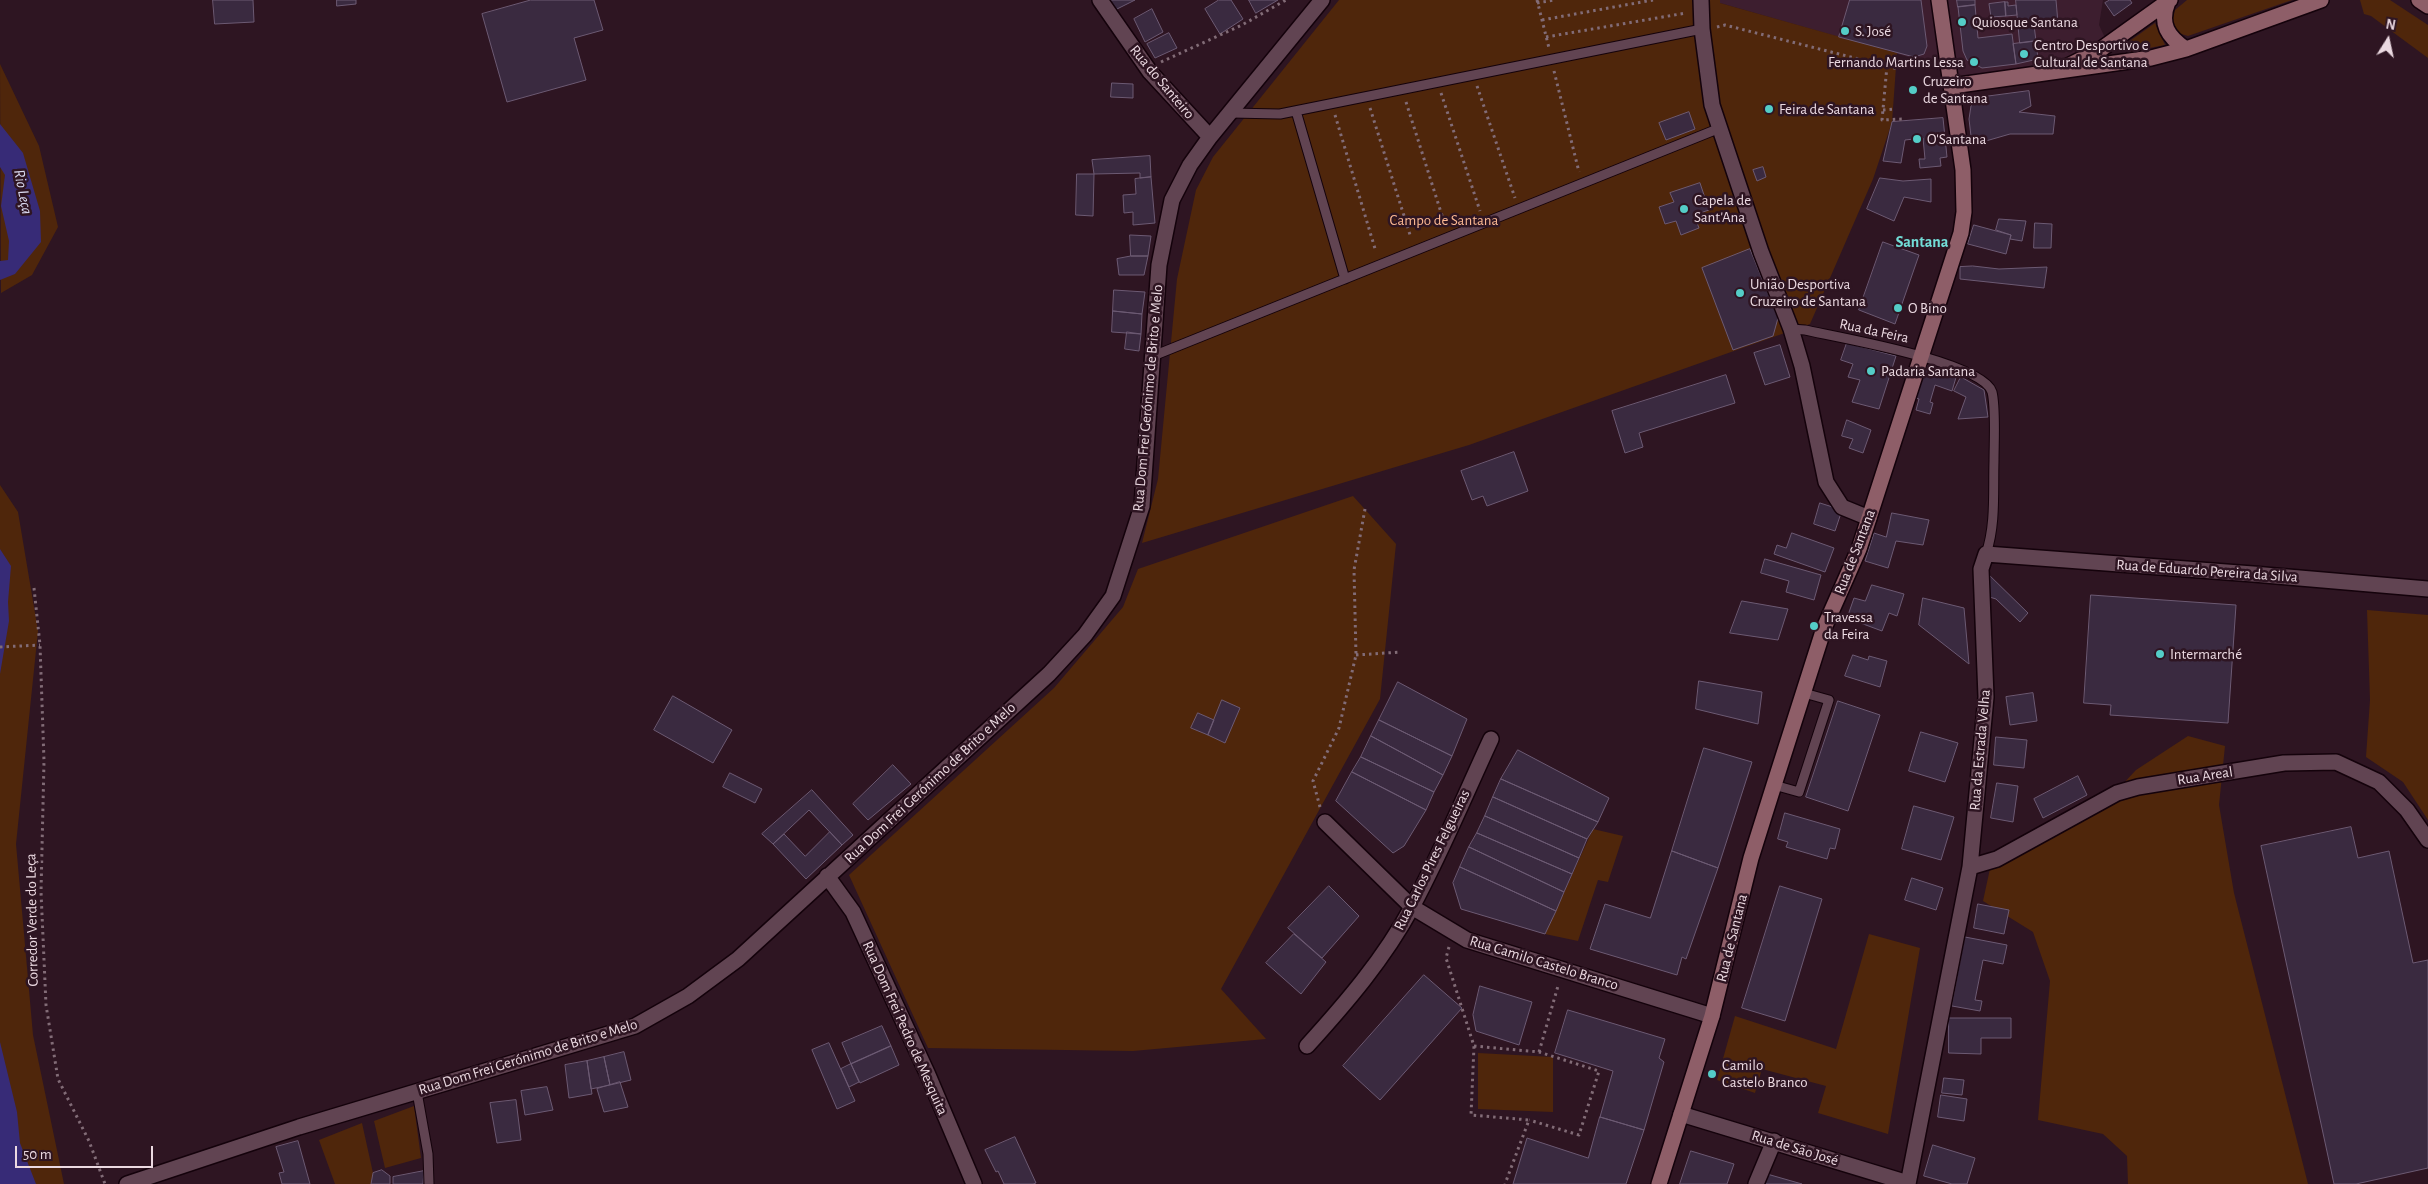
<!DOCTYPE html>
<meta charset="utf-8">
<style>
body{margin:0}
#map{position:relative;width:2428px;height:1184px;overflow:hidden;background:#2e1522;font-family:"Alegreya Sans",sans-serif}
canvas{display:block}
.north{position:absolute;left:2363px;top:15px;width:50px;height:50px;-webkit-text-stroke:4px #2e1522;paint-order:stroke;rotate:10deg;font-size:14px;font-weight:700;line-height:20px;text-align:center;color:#ebd9e1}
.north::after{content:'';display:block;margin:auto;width:18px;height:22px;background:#ebd9e1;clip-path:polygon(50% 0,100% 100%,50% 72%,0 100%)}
.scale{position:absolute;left:15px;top:1146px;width:138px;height:22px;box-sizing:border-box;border:2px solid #ebd9e1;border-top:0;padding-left:6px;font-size:15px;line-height:18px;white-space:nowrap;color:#ebd9e1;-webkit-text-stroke:4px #2e1522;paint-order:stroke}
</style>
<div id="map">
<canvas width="2428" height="1184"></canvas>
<div class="north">N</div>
<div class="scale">50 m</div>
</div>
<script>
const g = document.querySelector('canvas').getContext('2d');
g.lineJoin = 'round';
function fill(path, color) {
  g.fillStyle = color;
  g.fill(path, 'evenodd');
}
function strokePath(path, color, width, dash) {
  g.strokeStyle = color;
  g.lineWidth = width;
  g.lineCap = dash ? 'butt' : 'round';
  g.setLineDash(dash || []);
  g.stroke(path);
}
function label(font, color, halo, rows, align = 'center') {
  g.font = font + ' "Alegreya Sans",sans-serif';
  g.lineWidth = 5;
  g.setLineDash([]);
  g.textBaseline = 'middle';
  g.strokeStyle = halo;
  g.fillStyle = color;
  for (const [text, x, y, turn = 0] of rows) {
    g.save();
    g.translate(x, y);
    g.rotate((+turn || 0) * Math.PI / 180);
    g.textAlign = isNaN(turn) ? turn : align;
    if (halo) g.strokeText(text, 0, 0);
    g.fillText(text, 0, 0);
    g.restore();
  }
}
fill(new Path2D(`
 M1720 0H1938L1947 68 1720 3Z
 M1942 0H2103L2099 25 2107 42 2064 66 1953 85Z`), '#3d1e2f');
fill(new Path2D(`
 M1339 0H1720V3L1897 53 1892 122 1873 179 1810 324 1469 445 1142 543 1158 479 1177 279 1196 190 1213 157Z
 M2187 0H2292L2188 36 2178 33 2172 22 2175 10Z
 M2360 0H2390L2428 25V58L2371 16 2364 14Z
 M2155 23 2165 45 2128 52 2126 48 2127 43Z
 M0 64 39 146 58 227 32 275 1 293Z
 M0 485 18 512 38 631 16 844 33 1035 64 1184H0Z
 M1353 496 1396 544 1380 699 1221 989 1266 1039 1133 1051 928 1048 849 875 1054 688 1123 607 1138 569Z
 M2367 610 2428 615V820L2403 782 2366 757 2370 700Z
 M2188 736 2225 746 2219 805 2234 893 2308 1184H2128L2127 1156 2103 1134 2038 1120 2050 981 2033 932 1983 901 1991 864 2017 838 2104 804 2136 770Z
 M1593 829 1623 836 1608 882 1598 880 1578 941 1545 934Z
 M1869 934 1920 948 1888 1134 1818 1113 1826 1086 1762 1069 1755 1093 1717 1080 1735 1016 1836 1049Z
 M1478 1053 1553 1057V1112L1478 1109Z
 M414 1106 421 1158 385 1168 374 1121Z
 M362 1123 373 1173 371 1184H335L319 1140Z`), '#4f260b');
fill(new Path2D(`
 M0 124 23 153 40 211 41 242 15 274 0 280V261L8 260 9 241 1 206 5 175 0 167Z
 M0 549 11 566 8 602 9 621 0 674Z
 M0 1042 17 1112 20 1143 36 1184H0Z`), '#372b77');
const building = new Path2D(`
 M213 0H253L254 22 215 24Z
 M337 0H356V4L337 6Z
 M531 0H594L603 30 574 38 586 80 507 102 482 14Z
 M1110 0H1135L1115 10Z
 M1219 0H1231L1243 19 1220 34 1205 9Z
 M1249 0H1278L1256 13Z
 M1850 0H1921L1927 46 1924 54 1914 57 1839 37Z
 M1957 0H1975V5L1958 7Z
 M2016 0H2056L2058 23 2034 25 2036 41 2020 43Z
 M2110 0H2130L2132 3 2114 16 2105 3Z
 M2005 2 2006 16 1991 17 1989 4Z
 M2005 2H2008V6L2016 5 2017 15 2006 16Z
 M1975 5 1978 38 2012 34 2016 64 1982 68 1967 60 1963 51 1958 7Z
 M1152 9 1163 32 1145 42 1134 19Z
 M1169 33 1177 48 1155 58 1147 44Z
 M2036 41 2038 59 2016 64 2013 44Z
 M1112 83 1133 84V98L1111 97Z
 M2029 91 2031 106 2019 112 2055 116 2053 134H2010L1972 145 1969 119 1971 106 1976 101 1982 97Z
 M1689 112 1695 129 1666 140 1659 123Z
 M1943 118 1947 157 1940 158 1941 166 1920 168 1919 159H1925L1923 138 1905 140 1901 163 1883 161 1892 122Z
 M1150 156 1151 177 1140 178V173L1094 174 1092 160Z
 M1763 167 1766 177 1757 181 1753 170Z
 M1077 174H1094L1093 216 1076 215Z
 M1151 177 1155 223 1133 225V212L1124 213 1123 195 1136 194 1135 179Z
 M1880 178 1903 181 1931 179V202L1904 197 1894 221 1867 209Z
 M1700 183 1709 210 1694 215 1699 228 1681 235 1676 221 1665 224 1659 207 1674 202 1670 193Z
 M1999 219 2026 221 2022 241 2010 239 2011 235 1996 230Z
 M2035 223 2052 224 2051 248H2034Z
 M1974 225 2011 235 2006 254 1968 244Z
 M1130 235 1151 236 1148 256H1131Z
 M1883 242 1919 255 1895 324 1859 310Z
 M1750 249 1778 318 1773 336 1733 350 1702 268Z
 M1131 256H1148L1144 275H1119L1117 259Z
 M1973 266 1999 269 2047 267 2044 288 1960 279V267Z
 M1114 290 1145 292 1142 314 1113 311Z
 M1113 311 1142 314 1141 334 1112 332Z
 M1127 332 1141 334 1139 351 1125 349Z
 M1847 343 1896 356 1879 409 1852 402 1860 380 1848 377 1853 364 1841 360Z
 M1780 345 1790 377 1765 385 1754 353Z
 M1927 365 1957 374 1952 391 1935 385 1930 402 1933 403 1930 414 1916 410 1919 399 1916 398Z
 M1726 375 1735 403 1639 433 1643 447 1625 453 1612 411Z
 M1961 377 1984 390 1988 417 1958 419 1966 397 1954 391Z
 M1847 420 1871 430 1863 453 1849 448 1853 439 1842 436Z
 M1514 452 1528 491 1487 506 1483 496 1472 500 1461 471Z
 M1820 503 1842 510 1835 531 1814 524Z
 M1892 513 1929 520 1923 545 1896 541 1888 568 1865 561 1874 533 1886 537Z
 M1792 533 1834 548 1825 572 1774 554 1777 545 1786 548Z
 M1765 559 1821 575 1814 600 1786 592 1789 581 1761 573Z
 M1986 572 2028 613 2020 622 1996 599 1983 595Z
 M1872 585 1904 594 1897 616 1889 613 1882 631 1847 618 1854 598 1865 601Z
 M2091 595 2236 605 2228 723 2110 715 2111 705 2084 703Z
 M1923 598 1964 608 1969 664 1919 625Z
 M1742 601 1788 609 1778 640 1730 633Z
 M1853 655 1868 660 1869 656 1887 661 1880 687 1845 676Z
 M1699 681 1762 692 1758 724 1696 709Z
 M1398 682 1467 719 1452 756 1379 720Z
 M2033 693 2037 721 2010 725 2006 697Z
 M673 696 732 730 713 763 654 730Z
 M1222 700 1240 708 1225 743 1208 735Z
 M1838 701 1880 715 1848 811 1806 797Z
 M1198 713 1214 720 1208 735 1191 728Z
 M1379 720 1452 756 1443 775 1371 736Z
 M1921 732 1958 743 1945 782 1909 771Z
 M1371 736 1443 775 1434 792 1361 757Z
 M1996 737 2027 740 2024 768 1994 765Z
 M1704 748 1752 762 1718 868 1672 851Z
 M1518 750 1609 798 1598 822 1501 779Z
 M1361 757 1434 792 1426 810 1352 772Z
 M893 765 911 784 868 820 853 804Z
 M1352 772 1426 810 1404 846 1393 853 1336 801Z
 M730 773 762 789 755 803 723 787Z
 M2078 776 2087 795 2043 818 2034 799Z
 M1501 779 1598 822 1587 839 1493 797Z
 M1997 783 2018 786 2013 822 1991 818Z
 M812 790 853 835 842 845 809 810 773 844 762 834Z
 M1493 797 1587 839 1579 858 1485 816Z
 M1914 806 1954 817 1941 860 1902 849Z
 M1785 813 1840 829 1835 849 1830 848 1827 859 1786 847 1788 842 1778 839Z
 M1485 816 1579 858 1572 874 1477 833Z
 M2351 827 2358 858 2389 851 2413 963 2428 960V1168L2356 1184H2334L2261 846Z
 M830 832 842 845 806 879 773 844 784 834 805 856Z
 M1477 833 1572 874 1564 892 1469 847Z
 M1469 847 1564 892 1556 911 1460 867Z
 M1672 851 1718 868 1686 959 1682 957 1677 975 1590 949 1605 904 1650 918Z
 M1460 867 1556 911 1545 934 1461 909 1453 883Z
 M1912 878 1943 888 1936 910 1905 900Z
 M1329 886 1359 916 1322 958 1288 928Z
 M1780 886 1822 899 1785 1021 1742 1008Z
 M1978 904 2009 910 2004 934 1974 928Z
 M1294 934 1326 962 1301 994 1266 963Z
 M1965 937 2007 945 2003 964 1983 960 1975 1000 1982 1001 1980 1011 1952 1006Z
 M1424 975 1462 1008 1380 1100 1343 1066Z
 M1480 986 1532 1002 1519 1045 1476 1031 1473 1015Z
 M1568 1010 1665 1039 1659 1058 1664 1062 1644 1130 1600 1117 1613 1071 1555 1053Z
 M1949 1018H2011V1038H1981V1054L1949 1053Z
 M882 1026 891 1046 851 1064 842 1043Z
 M829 1043 855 1101 837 1109 812 1050Z
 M891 1046 899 1065 860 1083 851 1064Z
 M624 1052 631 1080 610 1085 604 1057Z
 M604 1057 610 1085 591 1089 587 1061Z
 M587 1061 592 1094 569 1098 565 1065Z
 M851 1064 859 1082 849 1087 841 1069Z
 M1944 1078 1964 1080 1962 1095 1942 1093Z
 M620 1082 628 1107 604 1112 597 1089Z
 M547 1087 553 1110 525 1115 521 1091Z
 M1941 1095 1967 1099 1964 1121 1938 1117Z
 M516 1100 521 1140 497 1143 490 1103Z
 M1600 1117 1644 1130 1626 1184H1513L1527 1138 1588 1158Z
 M1015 1137 1036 1183 1033 1184H1004L998 1171 996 1172 985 1150Z
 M298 1141 310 1184H282L279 1173 284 1172 276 1147Z
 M1933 1145 1975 1158 1967 1184H1952L1924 1176Z
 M1691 1151 1734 1164 1727 1184H1680Z
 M382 1170 390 1176V1184H371L373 1173Z
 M424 1171 423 1184H393V1177Z
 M1767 1174 1802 1184H1764Z`);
fill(building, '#3a2a40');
strokePath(building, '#6c5a73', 1);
const lane = new Path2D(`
 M1296 111 1345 279
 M1231 113 1280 114 1702 29
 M1791 329 1805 330C1836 337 1983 362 1992 392 1996 408 1994 443 1994 461 1993 492 1996 524 1986 554
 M1153 356 1720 128
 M1774 785 1799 792 1829 700 1804 693
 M417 1092 428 1154 429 1184`);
const street = new Path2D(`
 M1100 0 1150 72 1210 137
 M1701 0 1702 29 1712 105 1761 252 1791 329 1802 366 1826 482 1842 507 1869 518
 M1325 822 1412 907 1467 940 1712 1016
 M1970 867 1997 859 2117 793 2138 787 2284 763 2336 762 2379 782 2407 810 2428 840
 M827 876 853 912 928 1075 974 1184
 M1307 1046C1346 1003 1384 959 1412 907 1441 853 1465 795 1491 739
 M1681 1114 1908 1183
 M127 1184 299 1127 635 1026 688 996 738 959 1049 674 1085 635 1113 596 1142 506 1159 265 1172 200 1190 165 1210 137 1322 0
 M1756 1184 1774 1141
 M1908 1184 1970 867 1986 697 1981 569 1986 554 2253 574 2428 589`);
const secondary = new Path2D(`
 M2419 0 2428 6
 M2168 2C2159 24 2168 37 2186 49
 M2066 67 2100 50 2170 0
 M1952 86 2151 58 2186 49 2321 0
 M1659 1184 1712 1016 1751 858 1774 785 1824 628 1859 549 1961 233 1964 212 1963 170 1939 0`);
strokePath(lane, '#14020b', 11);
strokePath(street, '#14020b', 18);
strokePath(secondary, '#14020b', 18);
strokePath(new Path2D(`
 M1537 0 1549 48
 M1537 3 1554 0
 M1542 20 1653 0
 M1717 27 1725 25 1898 69
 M1546 37 1686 13
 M1161 62 1242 25 1286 0
 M1887 66 1882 120 1903 119
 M1554 71 1579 172
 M1477 86 1515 198
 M1441 93 1480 211
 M1406 102 1445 225
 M1370 108 1411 238
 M1883 110 1895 109
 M1335 115 1376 252
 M34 588 40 645 44 761 41 892 46 1005 58 1079 89 1141 105 1184
 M0 647 40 645
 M1356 655 1401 652
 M1320 807 1313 781 1339 728 1356 655 1354 570 1365 509
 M1449 947 1446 958 1474 1046 1471 1115 1529 1120 1505 1184
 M1474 1046 1539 1052 1599 1071 1579 1135 1529 1120
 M1539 1052 1558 986`), '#826c77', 3, [2.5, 4]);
strokePath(lane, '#614452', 9);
strokePath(street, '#614452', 15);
strokePath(secondary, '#8e5e68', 15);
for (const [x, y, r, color] of [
 [1962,22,5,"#54cdc7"],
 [1845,31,5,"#54cdc7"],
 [2024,54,5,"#54cdc7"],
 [1974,62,5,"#54cdc7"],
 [1913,90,5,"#54cdc7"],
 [1769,109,5,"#54cdc7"],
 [1917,139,5,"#54cdc7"],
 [1684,209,5,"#54cdc7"],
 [1740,293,5,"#54cdc7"],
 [1898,308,5,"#54cdc7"],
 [1871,371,5,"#54cdc7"],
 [1814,626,5,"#54cdc7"],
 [2160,654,5,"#54cdc7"],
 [1712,1074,5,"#54cdc7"]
]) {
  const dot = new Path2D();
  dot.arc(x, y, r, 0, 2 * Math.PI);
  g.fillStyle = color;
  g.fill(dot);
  strokePath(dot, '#2e1522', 2);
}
label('15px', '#ebd9e1', '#2e1522', [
 ["Quiosque Santana",1972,22],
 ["S. José",1855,31],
 ["Centro Desportivo e",2034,45],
 ["Cultural de Santana",2034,62],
 ["Fernando Martins Lessa",1964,62,"right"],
 ["Cruzeiro",1923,81],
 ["de Santana",1923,98],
 ["Feira de Santana",1779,109],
 ["O'Santana",1927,139],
 ["Capela de",1694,200],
 ["Sant'Ana",1694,217],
 ["União Desportiva",1750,284],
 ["Cruzeiro de Santana",1750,301],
 ["O Bino",1908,308],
 ["Padaria Santana",1881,371],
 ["Travessa",1824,617],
 ["da Feira",1824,634],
 ["Intermarché",2170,654],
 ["Camilo",1722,1065],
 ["Castelo Branco",1722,1082]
], 'left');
label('15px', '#ebd9e1', '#2e1522', [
 ["Rua do Santeiro",1162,82,50],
 ["Rua da Feira",1874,331,12],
 ["Rua Dom Frei Gerónimo de Brito e Melo",1148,398,-85],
 ["Rua de Santana",1855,552,-69],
 ["Rua de Eduardo Pereira da Silva",2207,571,4],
 ["Rua da Estrada Velha",1980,750,-85],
 ["Rua Areal",2205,776,-9],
 ["Rua Dom Frei Gerónimo de Brito e Melo",930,783,-43],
 ["Rua Carlos Pires Felgueiras",1432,860,-64],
 ["Corredor Verde do Leça",32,920,-91],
 ["Rua de Santana",1732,938,-76],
 ["Rua Camilo Castelo Branco",1544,963,17],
 ["Rua Dom Frei Pedro de Mesquita",905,1028,66],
 ["Rua Dom Frei Gerónimo de Brito e Melo",528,1057,-17],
 ["Rua de São José",1795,1148,17]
]);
label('15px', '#fbb892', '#2e1522', [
 ["Campo de Santana",1444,220]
]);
label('italic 16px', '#d8d8ef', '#2e1522', [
 ["Rio Leça",23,192,79]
]);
label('bold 16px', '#72ddd7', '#2e1522', [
 ["Santana",1922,242]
]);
</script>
